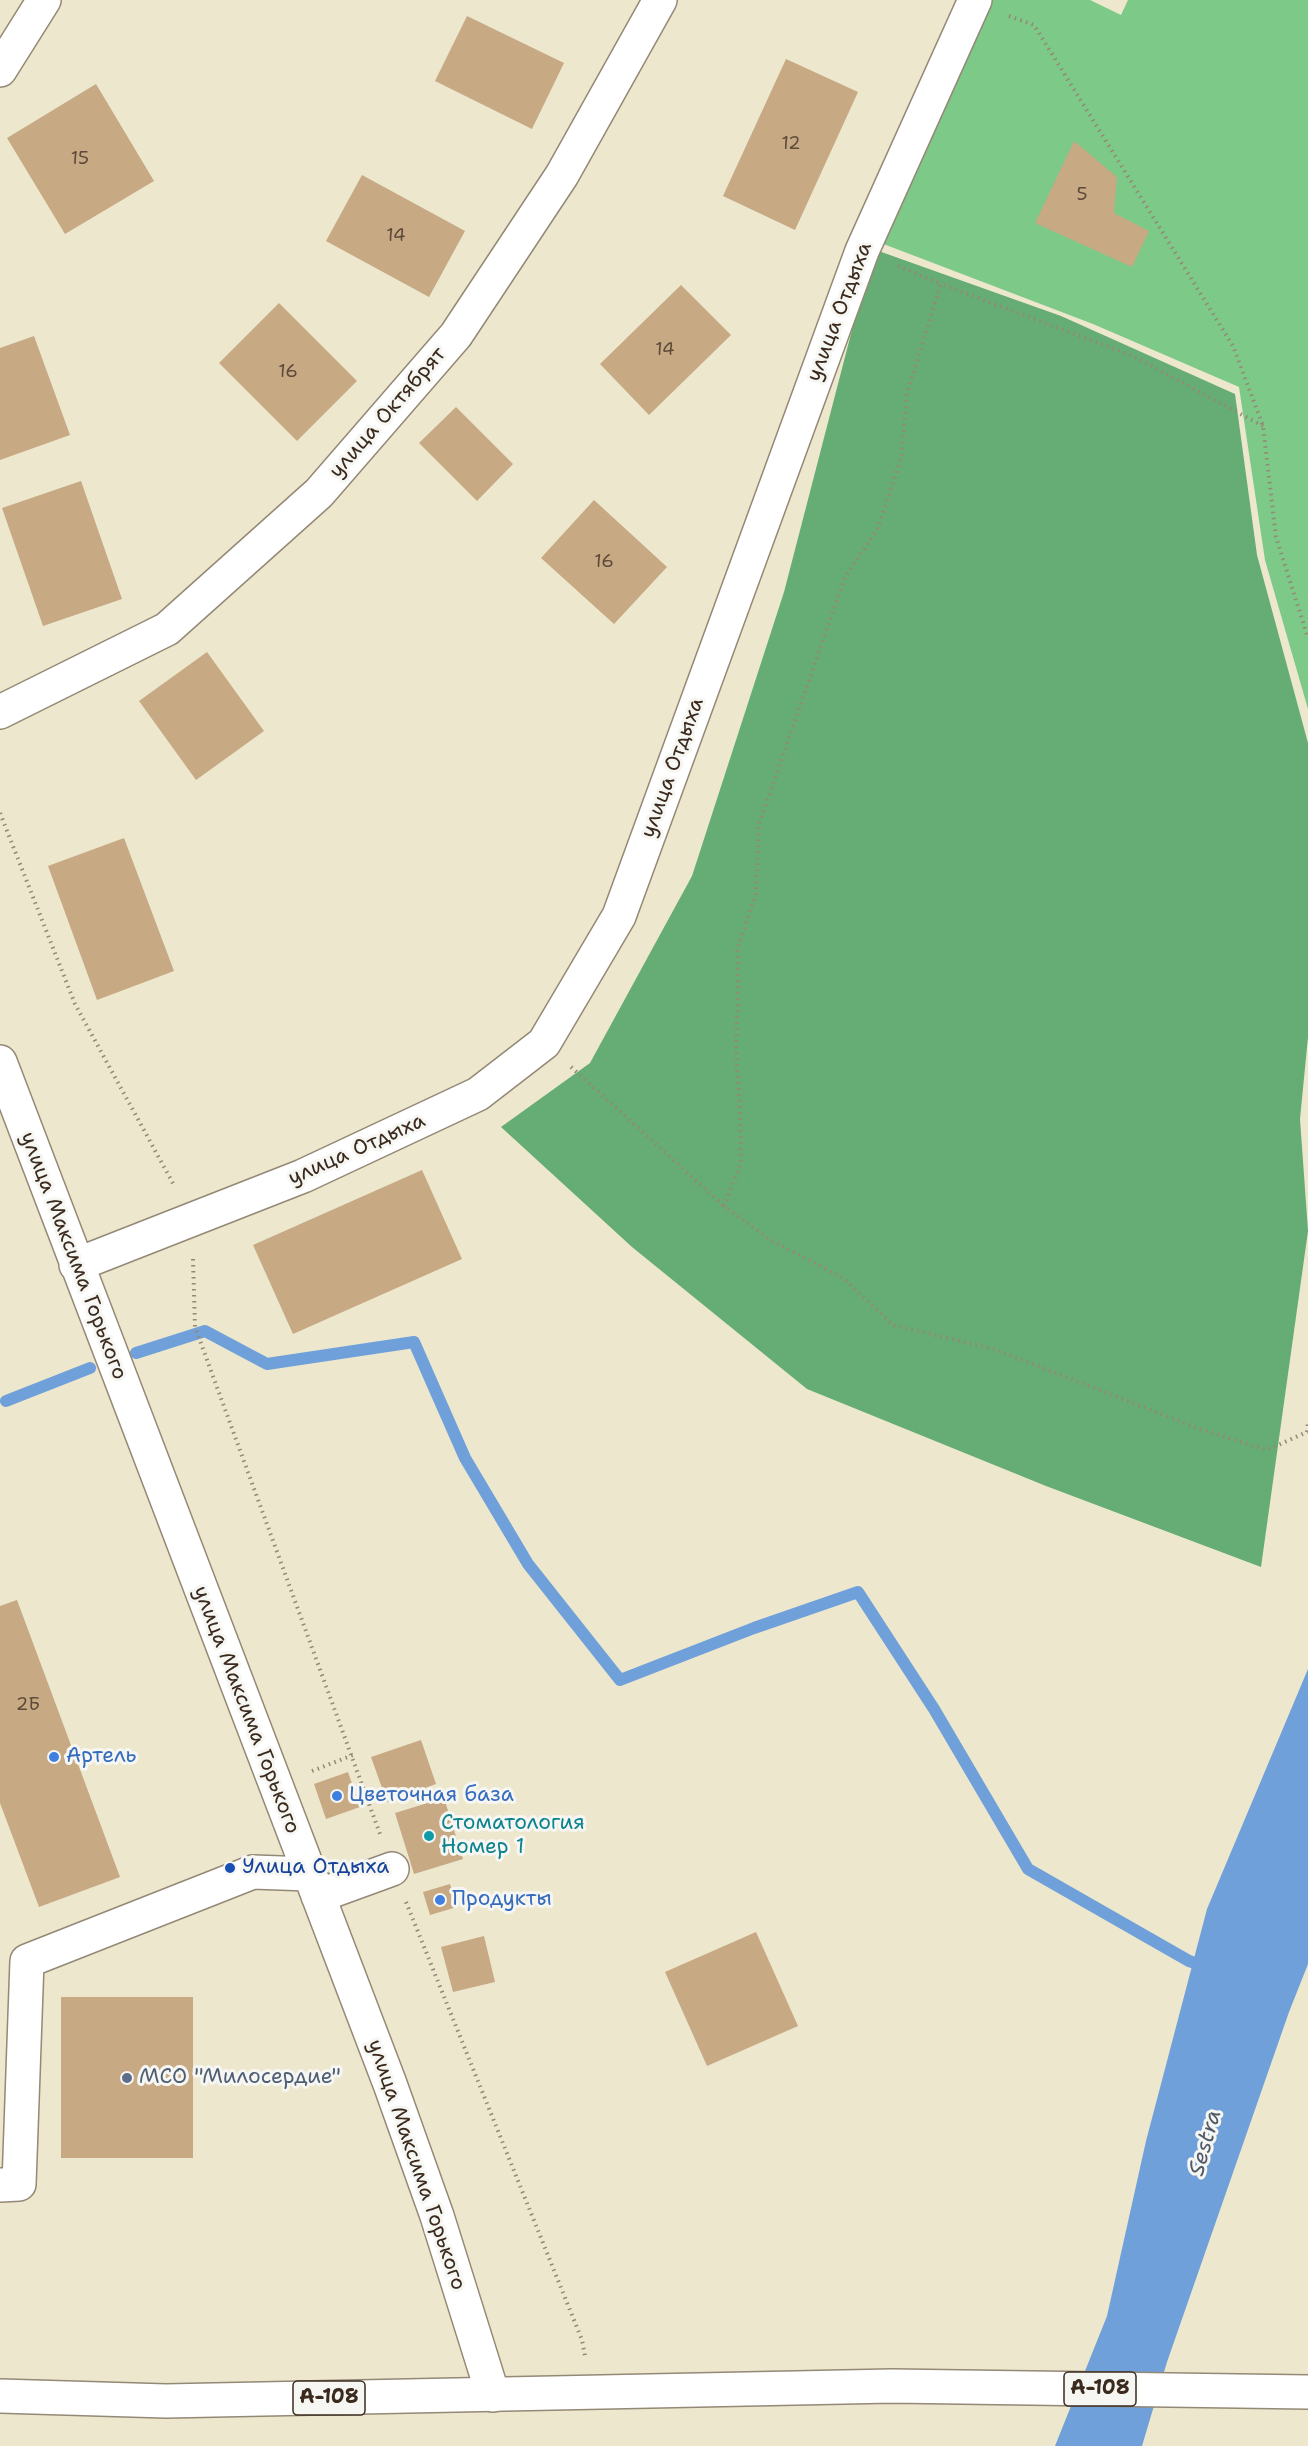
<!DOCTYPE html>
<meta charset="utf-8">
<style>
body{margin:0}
canvas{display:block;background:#ece7cd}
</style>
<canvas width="1308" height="2446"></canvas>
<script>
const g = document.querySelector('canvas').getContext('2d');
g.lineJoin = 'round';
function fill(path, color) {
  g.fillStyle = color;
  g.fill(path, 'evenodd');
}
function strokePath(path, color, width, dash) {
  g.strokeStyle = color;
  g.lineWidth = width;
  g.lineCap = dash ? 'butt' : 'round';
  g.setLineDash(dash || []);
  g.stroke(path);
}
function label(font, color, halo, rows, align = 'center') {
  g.font = font + ' "Shantell Sans",sans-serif';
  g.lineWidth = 6;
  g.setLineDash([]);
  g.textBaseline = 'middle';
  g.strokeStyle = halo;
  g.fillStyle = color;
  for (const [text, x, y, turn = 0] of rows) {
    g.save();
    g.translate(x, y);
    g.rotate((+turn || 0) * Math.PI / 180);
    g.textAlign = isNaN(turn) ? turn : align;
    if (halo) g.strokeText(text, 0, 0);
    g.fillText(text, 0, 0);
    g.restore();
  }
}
fill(new Path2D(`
 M962 0H1090L1121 15 1128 0H1308V709L1265 560 1239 387 1093 324 873 240Z`), '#7cc988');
fill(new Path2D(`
 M873 249 1061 316 1235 394 1257 555 1308 743V1037L1300 1119 1308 1231 1261 1567 1046 1486 807 1389 632 1247 501 1127 590 1063 692 876 784 592Z`), '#65ad74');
fill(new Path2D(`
 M1308 1669V1964L1289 2012 1167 2362 1142 2446H1055L1107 2316 1146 2141 1207 1909Z`), '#70a0da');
strokePath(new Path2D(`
 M136 1353 205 1331 267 1364 414 1342 465 1458 528 1564 620 1680 754 1628 858 1592 934 1709 1028 1869 1189 1961 1207 1967
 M6 1401 90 1368`), '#70a0da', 12);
fill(new Path2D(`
 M467 16 564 63 532 129 435 81Z
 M786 59 858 92 795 230 723 196Z
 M96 84 154 181 65 234 7 138Z
 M1074 141 1117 177 1114 213 1149 231 1132 267 1035 223Z
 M362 175 465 231 429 297 326 241Z
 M681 285 731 335 649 415 600 364Z
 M279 303 357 381 297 441 219 363Z
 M34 336 70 435 0 460V348Z
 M456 407 513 464 477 501 419 443Z
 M81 481 122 599 43 626 2 508Z
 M594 500 667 567 614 624 541 558Z
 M207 652 264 731 196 780 139 701Z
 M124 838 174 971 97 1000 48 866Z
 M422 1170 462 1259 293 1334 253 1245Z
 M17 1600 120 1877 39 1907 0 1803V1606Z
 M421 1740 436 1784 387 1802 371 1757Z
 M348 1772 360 1807 326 1819 314 1784Z
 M444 1798 463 1859 414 1874 395 1813Z
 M450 1884 457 1907 430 1915 423 1892Z
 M756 1932 798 2026 707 2066 665 1972Z
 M484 1936 495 1982 453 1992 441 1947Z
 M61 1997H193V2158H61Z`), '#c7a984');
const minor = new Path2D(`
 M0 70 44 0
 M0 712 167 629 319 493 456 335 562 175 660 0
 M0 1062 390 2084 437 2216 493 2395
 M76 1265 303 1176 478 1094 544 1043 619 916 862 251 975 0
 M318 1896 392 1869
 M0 2185 19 2184 27 1961 253 1872 309 1874`);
const highway = new Path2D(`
 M0 2396 166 2401 892 2386 1308 2392`);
strokePath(minor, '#948876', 36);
strokePath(highway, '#948876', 36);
strokePath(new Path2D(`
 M1009 16 1034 25 1233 346 1263 426 1276 537 1308 638
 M898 266 941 284
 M1263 426 1133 356 941 284 907 393 901 459 877 530 845 577 759 824 756 893 737 950 738 985 736 1049 740 1109 741 1163 724 1206 769 1239 843 1278 893 1325 994 1349 1197 1428 1267 1450 1307 1432 1308 1421
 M0 813 75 1004 175 1187
 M571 1067 724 1206
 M193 1259 195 1327 380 1834
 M312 1771 353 1755
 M406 1902 582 2340 585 2356`), '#948876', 4, [1.5, 4.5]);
strokePath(minor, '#fff', 33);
strokePath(highway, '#fff', 33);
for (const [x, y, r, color] of [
 [54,1757,6,"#3f7fe0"],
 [337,1796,6,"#3f7fe0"],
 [429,1836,6,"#0f9aa8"],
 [230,1868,6,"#1a4fb4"],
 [440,1900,6,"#3f7fe0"],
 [127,2078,6,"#5c6f8a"]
]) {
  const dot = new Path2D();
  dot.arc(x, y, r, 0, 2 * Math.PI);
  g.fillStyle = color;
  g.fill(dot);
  strokePath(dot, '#f6f6f2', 2);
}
label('18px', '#5e4a38', null, [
 ["12",791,144],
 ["15",80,159],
 ["5",1082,195],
 ["14",396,236],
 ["14",665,350],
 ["16",288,372],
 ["16",604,562],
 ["2Б",28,1705]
]);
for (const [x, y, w] of [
 [1100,2389,72],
 [329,2398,72]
]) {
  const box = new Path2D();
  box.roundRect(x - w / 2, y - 17, w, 34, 4.5);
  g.fillStyle = '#f6f6f2';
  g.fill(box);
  strokePath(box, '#3b2a1e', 1.5);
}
label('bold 20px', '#3b2a1e', null, [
 ["А-108",1100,2389],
 ["А-108",329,2398]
]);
label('21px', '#3b2a1e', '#f6f6f2', [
 ["улица Отдыха",840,312,-69],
 ["улица Октябрят",388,413,-49],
 ["улица Отдыха",673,768,-70],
 ["улица Отдыха",357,1150,-24],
 ["улица Максима Горького",73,1256,69],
 ["улица Максима Горького",246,1710,69],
 ["улица Максима Горького",416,2165,71]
]);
label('21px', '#366cbe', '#f6f6f2', [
 ["Артель",66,1757],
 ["Цветочная база",349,1796],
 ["Продукты",452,1900]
], 'left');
label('21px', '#0d838f', '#f6f6f2', [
 ["Стоматология",441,1824],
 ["Номер 1",441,1848]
], 'left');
label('21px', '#164399', '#f6f6f2', [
 ["Улица Отдыха",242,1868]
], 'left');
label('21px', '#4e5e75', '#f6f6f2', [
 ["МСО \"Милосердие\"",139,2078]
], 'left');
label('italic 22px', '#505969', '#f6f6f2', [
 ["Sestra",1206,2143,-74]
]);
</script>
